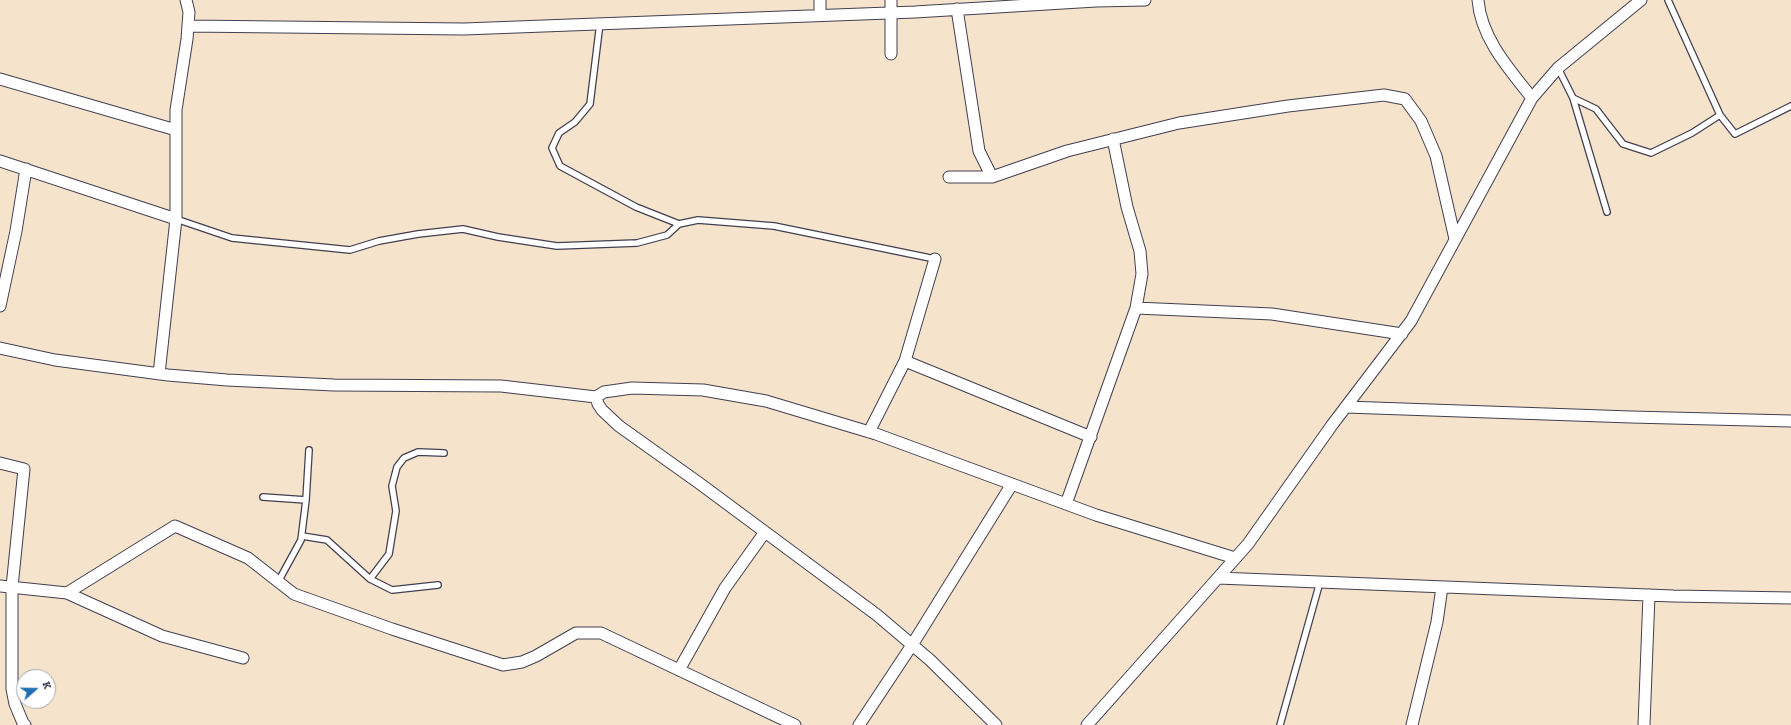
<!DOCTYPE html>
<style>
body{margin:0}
#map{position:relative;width:1791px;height:725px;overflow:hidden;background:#f5e3cb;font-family:Alegreya,serif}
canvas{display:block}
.north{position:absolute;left:16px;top:669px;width:40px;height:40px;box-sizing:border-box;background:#fff;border:1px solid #a7a7b1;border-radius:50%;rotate:70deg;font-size:11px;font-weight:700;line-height:16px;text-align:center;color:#22223b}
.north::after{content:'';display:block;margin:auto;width:14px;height:18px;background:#1f6fb2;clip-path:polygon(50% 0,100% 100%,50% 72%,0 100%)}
</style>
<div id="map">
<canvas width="1791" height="725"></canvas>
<div class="north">K</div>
</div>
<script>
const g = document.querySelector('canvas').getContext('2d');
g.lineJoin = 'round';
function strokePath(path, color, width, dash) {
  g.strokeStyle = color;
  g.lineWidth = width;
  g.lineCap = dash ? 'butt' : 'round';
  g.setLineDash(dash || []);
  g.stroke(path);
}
const service = new Path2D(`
 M1668 0 1720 115
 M600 23 590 104 575 122 559 133 552 148 560 166 636 207 679 224
 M1558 68 1573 98 1607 212
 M1573 98 1596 109 1623 144 1651 153 1692 133 1720 115 1735 134 1791 106
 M176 219 232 238 350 250 379 241 418 234 463 229 498 237 557 246 637 243 667 235 679 224 698 220 774 226 935 259
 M263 497 306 500
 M302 536 327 540 370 579 392 590 438 585
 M370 579 389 554 396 511 392 486 397 467 404 458 418 452 444 453
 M278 582 301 540 306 500 309 450
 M1280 725 1320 582`);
const minor = new Path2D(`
 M820 0V15
 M1478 0C1481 38 1509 69 1532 98
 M957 9 979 151 992 177
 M188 26 464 29 915 12 1096 1 1145 0
 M891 54V0
 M0 79 176 130
 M0 161 176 219
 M949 177H992L1067 151 1179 123 1288 106 1384 95 1405 99 1421 121 1436 156 1455 239
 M0 306 16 231 26 169
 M1136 308 1272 314 1402 334
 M0 348 55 360 168 375 227 380 334 385 501 386 596 397 604 392 632 388 703 390 766 401 876 434 1096 515 1235 558
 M905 361 1091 437
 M159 374 176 219V110L187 39 189 12 186 0
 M596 397 598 404 602 410 619 426 699 483 877 615 930 660 996 725
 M1346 407 1631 417 1791 421
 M869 432 905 361 935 259
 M0 463 24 469 12 587V689L15 704 23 723 25 725
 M1066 504 1136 308 1142 274 1140 251 1127 207 1113 139
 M1218 578 1673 596 1791 598
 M0 586 67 593 162 636 243 658
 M67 593 175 526 248 558 294 594 392 629 503 665 522 662 536 656 576 633H601L795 725
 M679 670 725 588 765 532
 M859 725 912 645 1012 484
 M1087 725 1248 544 1332 425 1411 321 1532 98 1558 68 1641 0
 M1412 725 1437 622 1442 587
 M1644 725 1649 595`);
strokePath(service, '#423f51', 8);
strokePath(minor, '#423f51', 13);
strokePath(service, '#fff', 5.5);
strokePath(minor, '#fff', 11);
</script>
